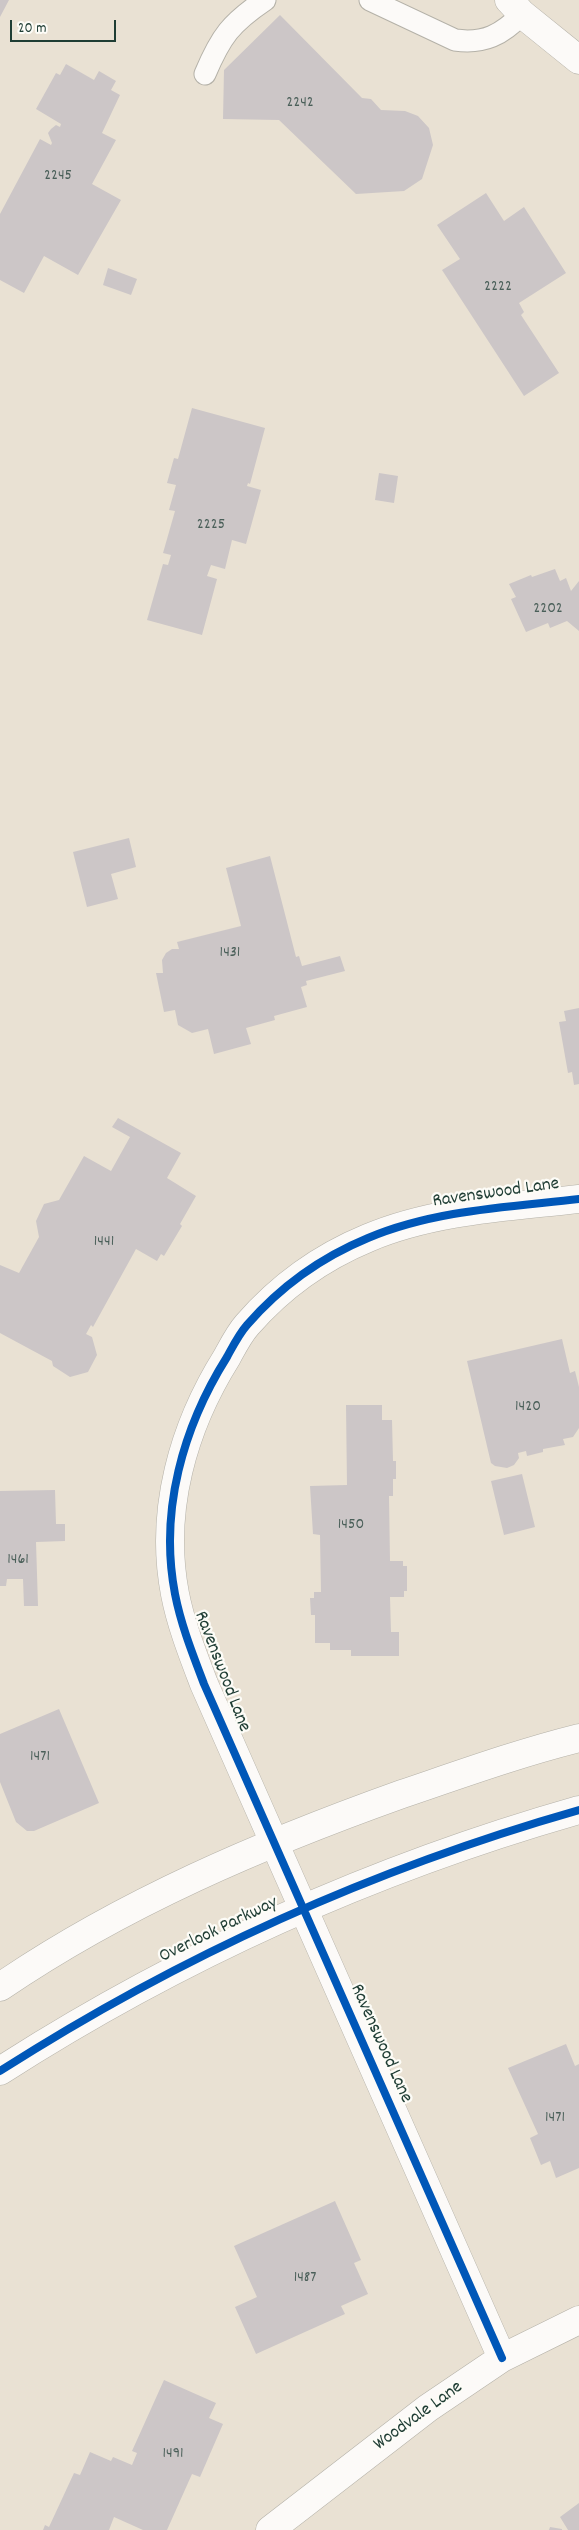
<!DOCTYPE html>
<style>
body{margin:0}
#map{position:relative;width:579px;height:2530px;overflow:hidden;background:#e9e1d3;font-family:Dekko,sans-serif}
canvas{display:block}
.scale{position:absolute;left:10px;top:20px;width:106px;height:22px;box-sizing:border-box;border:2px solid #1f3d34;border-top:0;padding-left:6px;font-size:15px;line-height:18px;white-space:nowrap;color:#1f3d34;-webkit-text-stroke:4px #fdfcf7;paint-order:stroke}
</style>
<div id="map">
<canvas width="579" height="2530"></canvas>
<div class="scale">20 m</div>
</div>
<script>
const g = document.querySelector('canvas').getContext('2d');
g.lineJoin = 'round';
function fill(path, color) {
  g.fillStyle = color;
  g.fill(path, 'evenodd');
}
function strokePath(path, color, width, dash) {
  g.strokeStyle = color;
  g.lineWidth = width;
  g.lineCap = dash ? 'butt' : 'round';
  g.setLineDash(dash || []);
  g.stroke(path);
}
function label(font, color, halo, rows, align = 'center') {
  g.font = font + ' Dekko,sans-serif';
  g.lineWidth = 4.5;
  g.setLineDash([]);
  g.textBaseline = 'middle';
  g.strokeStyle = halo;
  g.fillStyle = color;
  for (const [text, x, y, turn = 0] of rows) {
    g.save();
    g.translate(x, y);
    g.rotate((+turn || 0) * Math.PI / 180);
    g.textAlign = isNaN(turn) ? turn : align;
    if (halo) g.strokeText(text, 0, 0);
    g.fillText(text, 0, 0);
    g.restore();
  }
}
fill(new Path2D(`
 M0 0H9L0 17Z
 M280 15 362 98 371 99 381 110 405 111 418 116 429 128 433 145 422 179 404 191 356 194 279 120 223 119 224 70Z
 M66 64 94 80 99 71 116 81 111 90 120 95 102 133 116 140 92 184 121 200 78 275 44 256 24 293 0 280V214L40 139 51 145 52 143 48 133 51 129 56 125 60 127 61 124 36 109 56 73 60 75Z
 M486 193 504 221 524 207 566 273 519 303 524 312 521 315 559 373 524 396 442 270 460 259 437 225Z
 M108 268 137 279 131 295 103 285Z
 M192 408 265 428 250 484 248 483 247 486 261 490 246 544 232 540 225 569 211 565 207 576 217 579 202 635 147 620 163 564 168 565 171 555 163 553 175 511 169 510 176 485 167 483 174 458 178 459Z
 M379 473 398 476 394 503 375 500Z
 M555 569 560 581 566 578 571 591 579 581V631L567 621 550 628 548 623 526 632 511 599 516 597 509 584 531 575 532 577Z
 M129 838 136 867 111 874 118 899 87 907 73 852Z
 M270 856 296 957 299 956 302 966 340 956 345 971 306 981 307 985 301 987 307 1007 274 1016 275 1020 246 1028 251 1044 214 1054 208 1029 192 1033 178 1025 175 1010 164 1012 156 973H163L162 960 166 953 172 949H179L177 942 241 926 226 868Z
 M579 1008V1084L574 1085 572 1072 568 1073 559 1022 566 1021 564 1011Z
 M118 1118 181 1153 167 1178 196 1196 180 1224 182 1226 164 1256 161 1254 157 1261 136 1249 93 1327 91 1325 86 1334 92 1337 97 1355 88 1372 70 1377 53 1366 52 1361 0 1333V1265L19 1273 39 1237 36 1221 44 1204 59 1200 84 1156 111 1171 130 1137 112 1127Z
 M562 1339 570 1373 575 1371 579 1387V1428L573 1437 563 1439 565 1445 543 1449V1452L527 1456 526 1451 518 1453 519 1458 514 1465 507 1468 495 1466 491 1463 467 1361Z
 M346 1405H382V1420H392L393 1461H396V1479H393V1496H389L390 1561H403V1566H407V1591H404V1597H390L391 1632H399V1656H351V1650H330V1643H315V1615H311L310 1598H314V1592H321L320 1535 313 1534 310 1486 347 1485Z
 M522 1474 535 1527 504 1535 491 1481Z
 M55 1490 56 1524H65V1541L36 1542 38 1606H24L23 1579H7L6 1586H0V1491Z
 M59 1709 99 1803 34 1831H27L16 1822 0 1782V1734Z
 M566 2044 575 2066 579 2064V2168L556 2178 550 2161 541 2165 530 2138 538 2134 508 2068Z
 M335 2201 361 2260 354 2263 368 2294 341 2306 345 2314 256 2354 235 2307 257 2297 234 2246Z
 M164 2380 216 2403 209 2418 223 2424 200 2477 192 2474 167 2530H143L114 2517 109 2530H43L45 2525 49 2527 74 2473 80 2475 90 2452 111 2461 113 2457 132 2465 137 2453 132 2451Z
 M579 2503V2530H568L560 2517Z
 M550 2527 562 2529V2530H549Z`), '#ccc6c7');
const service = new Path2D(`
 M370 0 455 40C484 44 502 35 522 14
 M205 74C221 36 231 23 265 0`);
const minor = new Path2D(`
 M509 0 522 14 579 60
 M502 2358 204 1684C193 1655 181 1625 175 1594 159 1511 183 1427 227 1357 233 1346 239 1334 247 1325 280 1287 322 1257 368 1238 434 1210 509 1207 579 1199
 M270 2530 428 2408 502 2358 579 2320`);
const tertiary = new Path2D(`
 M0 1987C123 1903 262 1844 402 1794 461 1774 519 1753 579 1738
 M0 2071C181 1955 372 1869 579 1810`);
strokePath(service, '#b4b1a8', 23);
strokePath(minor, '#b4b1a8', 29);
strokePath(tertiary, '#b4b1a8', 29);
strokePath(service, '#fcfaf8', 21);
strokePath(minor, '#fcfaf8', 28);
strokePath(tertiary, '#fcfaf8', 28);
strokePath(new Path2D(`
 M0 2071C181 1955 372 1869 579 1810
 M502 2358 204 1684C193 1655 181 1625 175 1594 159 1511 183 1427 227 1357 233 1346 239 1334 247 1325 280 1287 322 1257 368 1238 434 1210 509 1207 579 1199`), '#0057b8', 8);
label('16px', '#4a5f59', null, [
 ["2242",300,104],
 ["2245",58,177],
 ["2222",498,288],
 ["2225",211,526],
 ["2202",548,610],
 ["1431",230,954],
 ["1441",104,1243],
 ["1420",528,1408],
 ["1450",351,1526],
 ["1461",18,1561],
 ["1471",40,1758],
 ["1471",555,2119],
 ["1487",305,2279],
 ["1491",173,2455]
]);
label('19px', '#1f3d34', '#fdfcf7', [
 ["Ravenswood Lane",496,1194,-8],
 ["Ravenswood Lane",221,1672,69],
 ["Overlook Parkway",219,1931,-26],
 ["Ravenswood Lane",380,2044,66],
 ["Woodvale Lane",419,2417,-36]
]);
</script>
